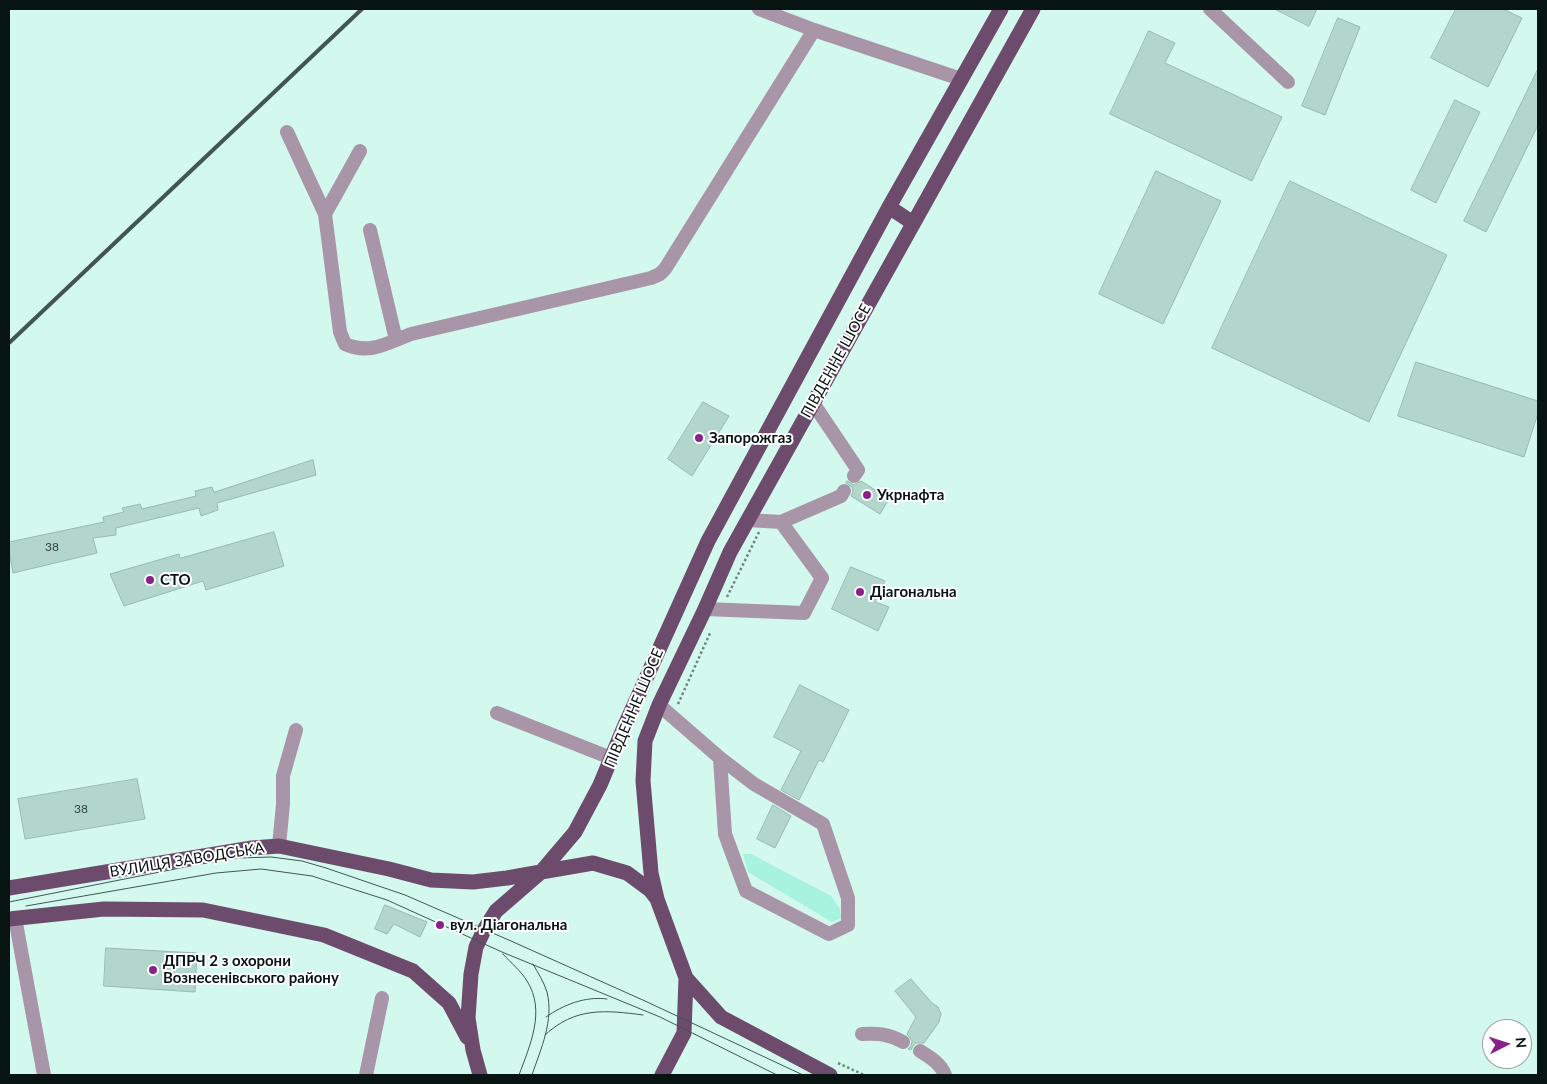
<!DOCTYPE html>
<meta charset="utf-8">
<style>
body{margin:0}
#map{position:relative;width:1547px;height:1084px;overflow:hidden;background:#d3f8ee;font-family:Lato,sans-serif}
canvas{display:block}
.frame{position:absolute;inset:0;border:10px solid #071411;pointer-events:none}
.north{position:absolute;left:1482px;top:1019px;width:50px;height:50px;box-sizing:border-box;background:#fff;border:1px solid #9ca1a0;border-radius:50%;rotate:85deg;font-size:14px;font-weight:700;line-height:20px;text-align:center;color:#071411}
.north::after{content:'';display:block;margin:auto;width:18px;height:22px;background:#88228a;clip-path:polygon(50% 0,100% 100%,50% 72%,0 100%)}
</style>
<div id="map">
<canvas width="1547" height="1084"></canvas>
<div class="frame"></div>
<div class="north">N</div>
</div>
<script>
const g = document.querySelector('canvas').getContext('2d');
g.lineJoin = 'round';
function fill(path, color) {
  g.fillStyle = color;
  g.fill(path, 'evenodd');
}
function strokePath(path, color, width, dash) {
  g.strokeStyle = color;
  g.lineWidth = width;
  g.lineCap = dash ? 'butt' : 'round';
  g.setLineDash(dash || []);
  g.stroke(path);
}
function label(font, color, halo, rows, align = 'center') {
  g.font = font + ' Lato,sans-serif';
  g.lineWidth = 4;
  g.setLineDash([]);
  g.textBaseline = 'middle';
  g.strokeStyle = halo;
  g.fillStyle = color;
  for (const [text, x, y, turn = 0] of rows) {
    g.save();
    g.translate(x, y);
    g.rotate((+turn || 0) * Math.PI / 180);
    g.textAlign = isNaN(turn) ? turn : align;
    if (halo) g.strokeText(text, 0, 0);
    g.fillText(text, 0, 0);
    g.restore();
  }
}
fill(new Path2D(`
 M743 854H751L831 896 840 909 841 918 832 922 748 872Z`), '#a8f3e0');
const building = new Path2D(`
 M1275 9H1317L1309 26Z
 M1456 9H1503L1522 18 1488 87 1431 58Z
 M1338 18 1360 27 1325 115 1302 106Z
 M1149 31 1175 43 1165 63 1282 117 1252 181 1110 114Z
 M1538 69V125L1486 232 1464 221Z
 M1455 100 1480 112 1436 203 1411 190Z
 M1156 171 1221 201 1163 324 1099 294Z
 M1290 181 1447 255 1369 422 1212 348Z
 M1416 362 1538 401V413L1524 457 1398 416Z
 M703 402 729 416 692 476 668 459Z
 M313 460 316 475 217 503 218 510 201 516 199 508 116 528V535L93 538 97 553 13 573 9 551V542L104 522 103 517 124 512 122 508 140 504 142 509 196 496 195 491 212 487 214 492Z
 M847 481 854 485 861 481 889 499 880 514 851 496 853 492 852 487 846 483Z
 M274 532 284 566 206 590 203 581 124 606 110 574 179 554 180 558Z
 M851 567 885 581 875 602 889 607 878 631 832 609Z
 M800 685 849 710 823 762 819 760 799 800 781 790 801 751 774 737Z
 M137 779 145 819 25 839 18 799Z
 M773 805 791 816 775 848 757 839Z
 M385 905 427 922 420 937 394 924 387 934 375 929Z
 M106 948 197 953 195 992 104 986Z
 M911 979 932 1003 938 1007 941 1014 939 1022 924 1043H916L913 1046 911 1050 908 1049 911 1046 912 1041 907 1034 916 1017 895 991Z`);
fill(building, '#b2d6cc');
strokePath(building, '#96bab0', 1);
strokePath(new Path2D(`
 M727 597 759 532
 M678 704 711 631
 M838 1063 864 1075`), '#6e8781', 2.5, [2.5, 2.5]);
strokePath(new Path2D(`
 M759 9 814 30 961 79
 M1210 9 1288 82
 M287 132 325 214 340 332 345 344C370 355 387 343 411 334L651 278 660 274 665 269 814 30
 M325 214 360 151
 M370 230 396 340
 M813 403 858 470 854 476
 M781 522 841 496 844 491
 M705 609 804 613 822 578 781 522 748 520
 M659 705 720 758 754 784 823 824 848 898V925L829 934 746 891 725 834 720 758
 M497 713 611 758
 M279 846 283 804V776L296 730
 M15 918 44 1075
 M862 1034C878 1033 889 1034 903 1042
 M920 1051C930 1057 941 1064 945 1075
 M366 1075 382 998`), '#a995a8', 14);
strokePath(new Path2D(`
 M889 207 913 223
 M9 888 252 848 279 846 389 869 431 880 473 882 507 878 541 872 575 832 600 785 625 725 708 541 889 207 1001 9
 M657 899 651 873 643 781 645 741 659 705 705 609 730 552 1033 9
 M9 919 104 909 203 910 324 935 413 971 449 1003 467 1037
 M686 978 721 1017 830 1075
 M480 1075 473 1050 468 1018 471 974 476 947 484 930 496 911 541 872 593 863 627 873 650 890 657 899 686 978 684 1033 662 1075`), '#6d4b6d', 15);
strokePath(new Path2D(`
 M9 902 200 864 239 858 271 857 302 861 326 868 405 895 511 941 645 1001 803 1075
 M26 906 216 873 261 869 312 876 387 900 502 952 660 1017 777 1075
 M503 954C511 963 521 971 527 981 546 1011 530 1045 519 1075
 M546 1017C563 1005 585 996 607 999
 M545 1035C575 1007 605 1010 643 1015
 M532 1075C541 1048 554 1021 547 992 544 982 538 973 533 964`), '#425651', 1);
strokePath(new Path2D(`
 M9 343 362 9`), '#425651', 4);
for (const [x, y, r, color] of [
 [699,438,5,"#88228a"],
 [867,495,5,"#88228a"],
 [150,580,5,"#88228a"],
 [860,592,5,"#88228a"],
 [440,925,5,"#88228a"],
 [153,970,5,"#88228a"]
]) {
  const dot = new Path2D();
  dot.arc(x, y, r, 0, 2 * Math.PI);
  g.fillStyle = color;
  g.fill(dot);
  strokePath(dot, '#fff', 2);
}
label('12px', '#324440', null, [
 ["38",52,547],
 ["38",81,809]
]);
label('15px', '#071411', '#fff', [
 ["ПІВДЕННЕ ШОСЕ",836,361,-61],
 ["ПІВДЕННЕ ШОСЕ",634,708,-67],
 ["ВУЛИЦЯ ЗАВОДСЬКА",187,860,-9]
]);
label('bold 15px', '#071411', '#fff', [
 ["Запорожгаз",709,438],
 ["Укрнафта",877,495],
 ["СТО",160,580],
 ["Діагональна",870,592],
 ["вул. Діагональна",450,925],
 ["ДПРЧ 2 з охорони",163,961],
 ["Вознесенівського району",163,978]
], 'left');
</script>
